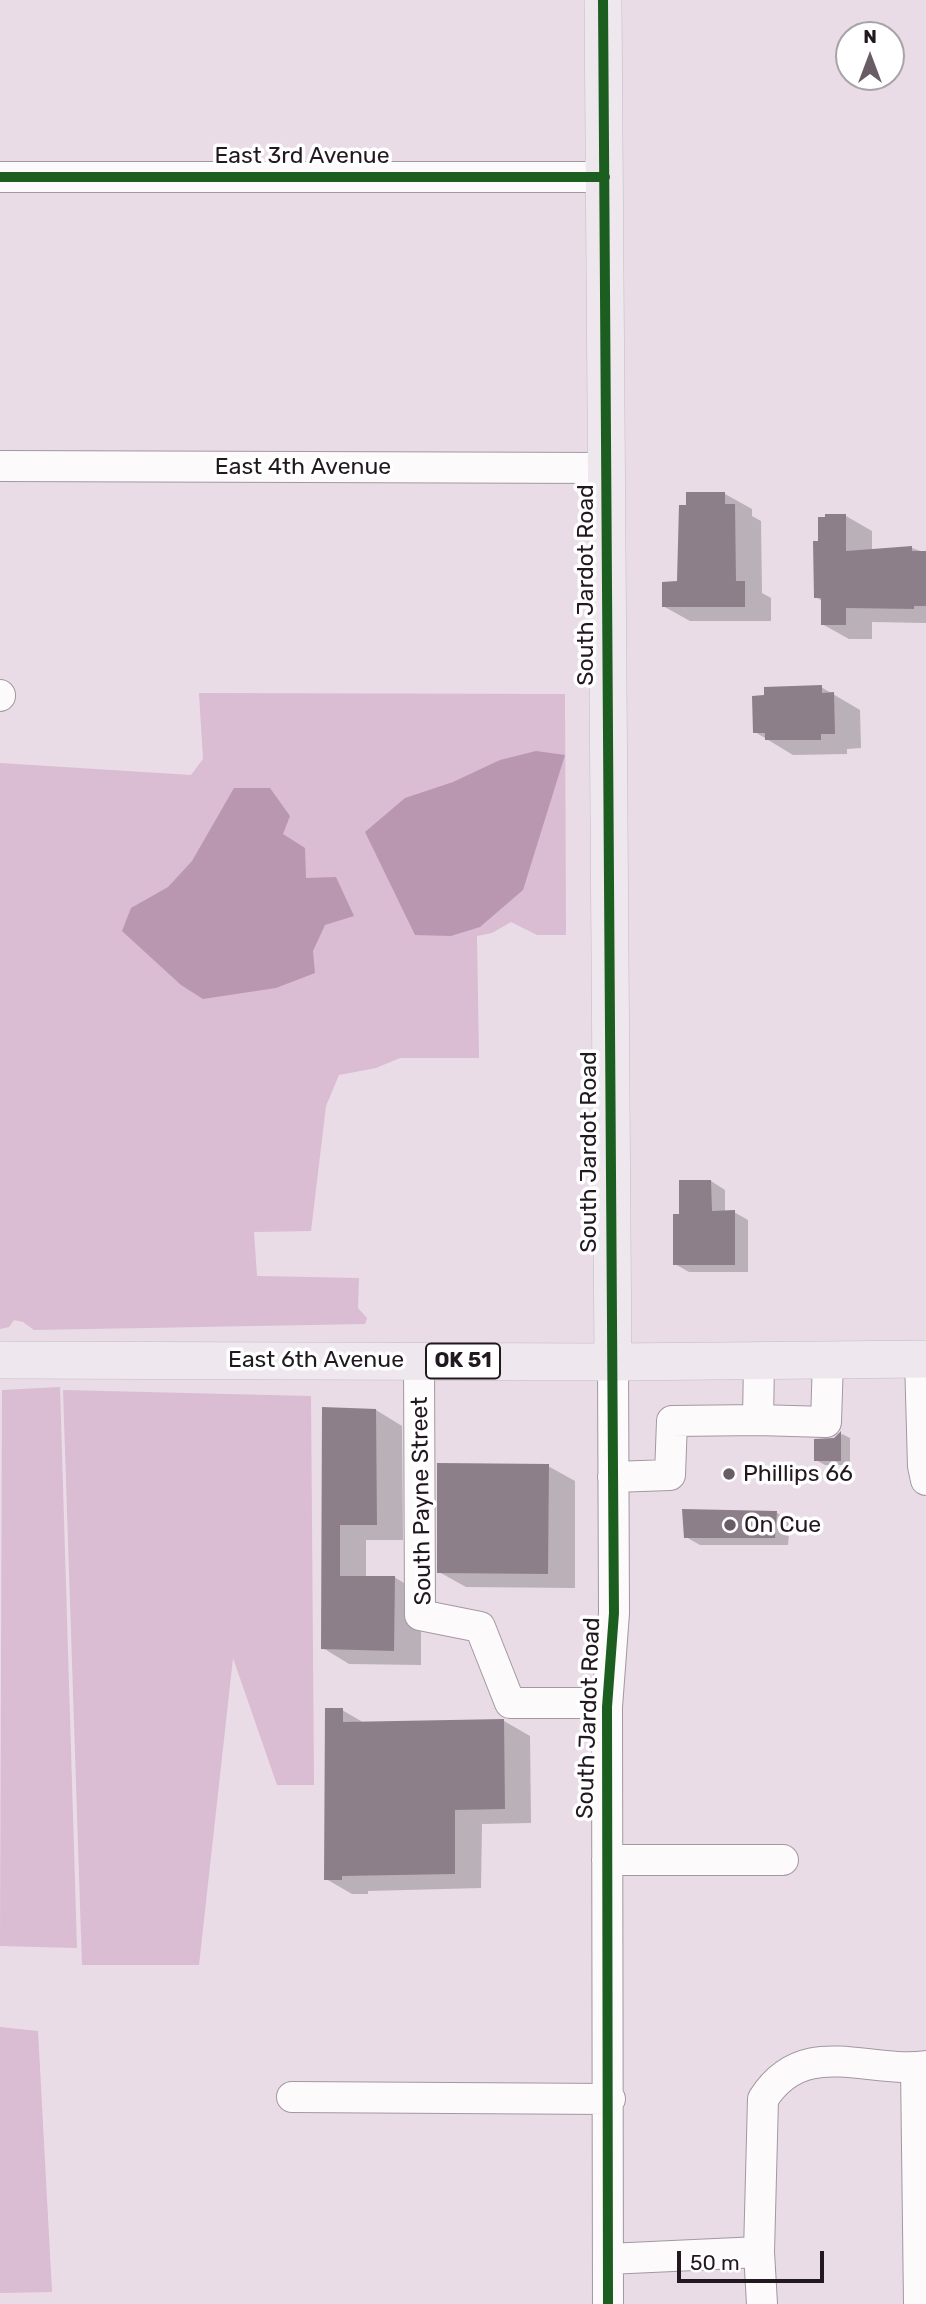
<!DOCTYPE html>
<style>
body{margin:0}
#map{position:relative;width:926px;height:2304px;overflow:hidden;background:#e9dce6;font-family:Rubik,sans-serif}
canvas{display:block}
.north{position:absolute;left:835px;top:21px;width:70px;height:70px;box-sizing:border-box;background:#fff;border:2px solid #a7a3a6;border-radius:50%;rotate:0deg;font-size:19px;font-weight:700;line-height:28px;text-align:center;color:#221920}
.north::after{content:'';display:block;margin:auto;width:24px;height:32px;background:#685d65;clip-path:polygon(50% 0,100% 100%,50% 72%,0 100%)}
.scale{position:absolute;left:677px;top:2251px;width:147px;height:32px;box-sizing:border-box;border:4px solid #221920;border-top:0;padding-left:9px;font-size:21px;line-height:24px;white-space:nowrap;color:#221920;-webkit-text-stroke:5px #fff;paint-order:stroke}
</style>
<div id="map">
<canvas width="926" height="2304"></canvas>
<div class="north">N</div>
<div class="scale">50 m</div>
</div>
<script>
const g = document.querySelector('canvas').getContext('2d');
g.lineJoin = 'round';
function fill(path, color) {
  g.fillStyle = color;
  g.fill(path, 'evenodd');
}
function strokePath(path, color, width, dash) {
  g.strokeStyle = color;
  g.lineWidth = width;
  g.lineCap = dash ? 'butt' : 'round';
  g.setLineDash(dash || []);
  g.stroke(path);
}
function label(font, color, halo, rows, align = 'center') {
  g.font = font + ' Rubik,sans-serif';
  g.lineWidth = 7;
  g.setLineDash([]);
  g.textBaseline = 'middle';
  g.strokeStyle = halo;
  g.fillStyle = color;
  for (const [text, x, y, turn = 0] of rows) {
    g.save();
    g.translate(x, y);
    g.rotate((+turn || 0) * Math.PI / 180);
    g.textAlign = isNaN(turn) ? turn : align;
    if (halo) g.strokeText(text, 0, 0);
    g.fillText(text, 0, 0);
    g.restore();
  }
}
fill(new Path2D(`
 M199 693 565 694 566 935H537L511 922 492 933 477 936 479 1058H400L376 1068 339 1075 326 1106 311 1231 254 1232 257 1276 359 1278 358 1308 367 1318 365 1324 34 1330 23 1322 14 1320 9 1327 0 1329V763L191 775 203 759Z
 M60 1387 77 1948 0 1946 2 1390Z
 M63 1390 311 1396 314 1785H277L233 1658 199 1965H82Z
 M0 2027 38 2031 52 2292 0 2293Z`), '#dabcd3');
fill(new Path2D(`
 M536 751 565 755 523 890 480 927 451 936 415 935 365 832 405 798 453 782 500 760Z
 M234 788H270L290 816 283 834 305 848 306 878 336 877 354 916 325 925 313 951 315 973 276 988 203 999 181 985 122 931 131 908 168 887 192 861Z`), '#b997b1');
fill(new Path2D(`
 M687 494H725L752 509V516L761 521 762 593 771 598V621H690L663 606 679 583Z
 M846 516 872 531V551L912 548 926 553V623L872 622V639H849L822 624V601L816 597 820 543Z
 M821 687 860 710 861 748 847 749V754L793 755 755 732Z
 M711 1181 725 1190V1212H734L748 1220V1272H689L675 1264 681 1216Z
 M324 1409 376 1410 402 1426 403 1540H366V1577H394L421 1593V1665L349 1664 323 1648Z
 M842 1434 850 1438V1465H825L816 1460Z
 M548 1466 575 1481V1588L466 1587 439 1572Z
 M777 1513 790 1521 788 1545H700L686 1537Z
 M342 1710 366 1724 504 1721 530 1736 531 1823 482 1824 481 1888 368 1891V1894H352L326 1879Z`), '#0003');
fill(new Path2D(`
 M686 492H725V504H735L736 581H745V607H662V582L677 581 679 505H686Z
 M825 514H846V551L912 546V551H926V606H914V609L846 608V625H821V598H814L813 541H818V517H825Z
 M822 685V693L834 692 835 734H821V740H765V733H753L752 696 764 695V687Z
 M679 1180H711L712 1211 735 1210V1265H673V1214H679Z
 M322 1407 376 1409 377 1525H340V1576H395L394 1651 321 1649Z
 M841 1431V1461H814V1439L834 1438Z
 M437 1463 549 1464 548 1574 437 1573Z
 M682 1509 777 1511 775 1538H684Z
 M325 1708H343V1722L504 1719 505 1809 455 1810V1874L342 1876V1880H324Z`), '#8c7f8a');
const minor = new Path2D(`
 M0 177H605
 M0 466 607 468
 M0 696V695
 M920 1359 923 1466 926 1480
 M419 1360 420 1615 480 1627 510 1703H585L607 1707
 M758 1420 826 1422 828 1360
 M613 1477 670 1475 672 1421 758 1420 759 1361
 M607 1860H783
 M916 2067 919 2304
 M292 2097 610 2099
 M608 2259 759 2252
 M608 2304 607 1707 614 1613 613 1362
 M762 2304 759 2252 763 2099C804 2035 866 2074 926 2066`);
const major = new Path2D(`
 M603 0 613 1362
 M0 1360 613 1362 926 1359`);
strokePath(minor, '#a298a0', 32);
strokePath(major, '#c2bcc1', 38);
strokePath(minor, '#fcfafb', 30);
strokePath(major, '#eee7ed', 37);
strokePath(new Path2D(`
 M603 0 614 1613 607 1707 608 2304
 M0 177H605`), '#1b5e20', 10);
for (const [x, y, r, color] of [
 [729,1474,7,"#685d65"],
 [730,1525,7,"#685d65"]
]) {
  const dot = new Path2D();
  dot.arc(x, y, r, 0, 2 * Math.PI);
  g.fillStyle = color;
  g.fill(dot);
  strokePath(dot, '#fff', 2.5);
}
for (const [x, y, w] of [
 [463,1361,74]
]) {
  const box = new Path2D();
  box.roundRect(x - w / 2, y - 17.5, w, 35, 5);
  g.fillStyle = '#fff';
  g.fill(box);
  strokePath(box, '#221920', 2);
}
label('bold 21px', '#221920', null, [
 ["OK 51",463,1361]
]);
label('23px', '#221920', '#fff', [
 ["East 3rd Avenue",302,156],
 ["East 4th Avenue",303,467],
 ["South Jardot Road",586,585,-90],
 ["South Jardot Road",589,1152,-90],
 ["East 6th Avenue",316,1360],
 ["South Payne Street",422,1501,-91],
 ["South Jardot Road",589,1718,-88]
]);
label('23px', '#221920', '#fff', [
 ["Phillips 66",743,1474],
 ["On Cue",744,1525]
], 'left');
</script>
